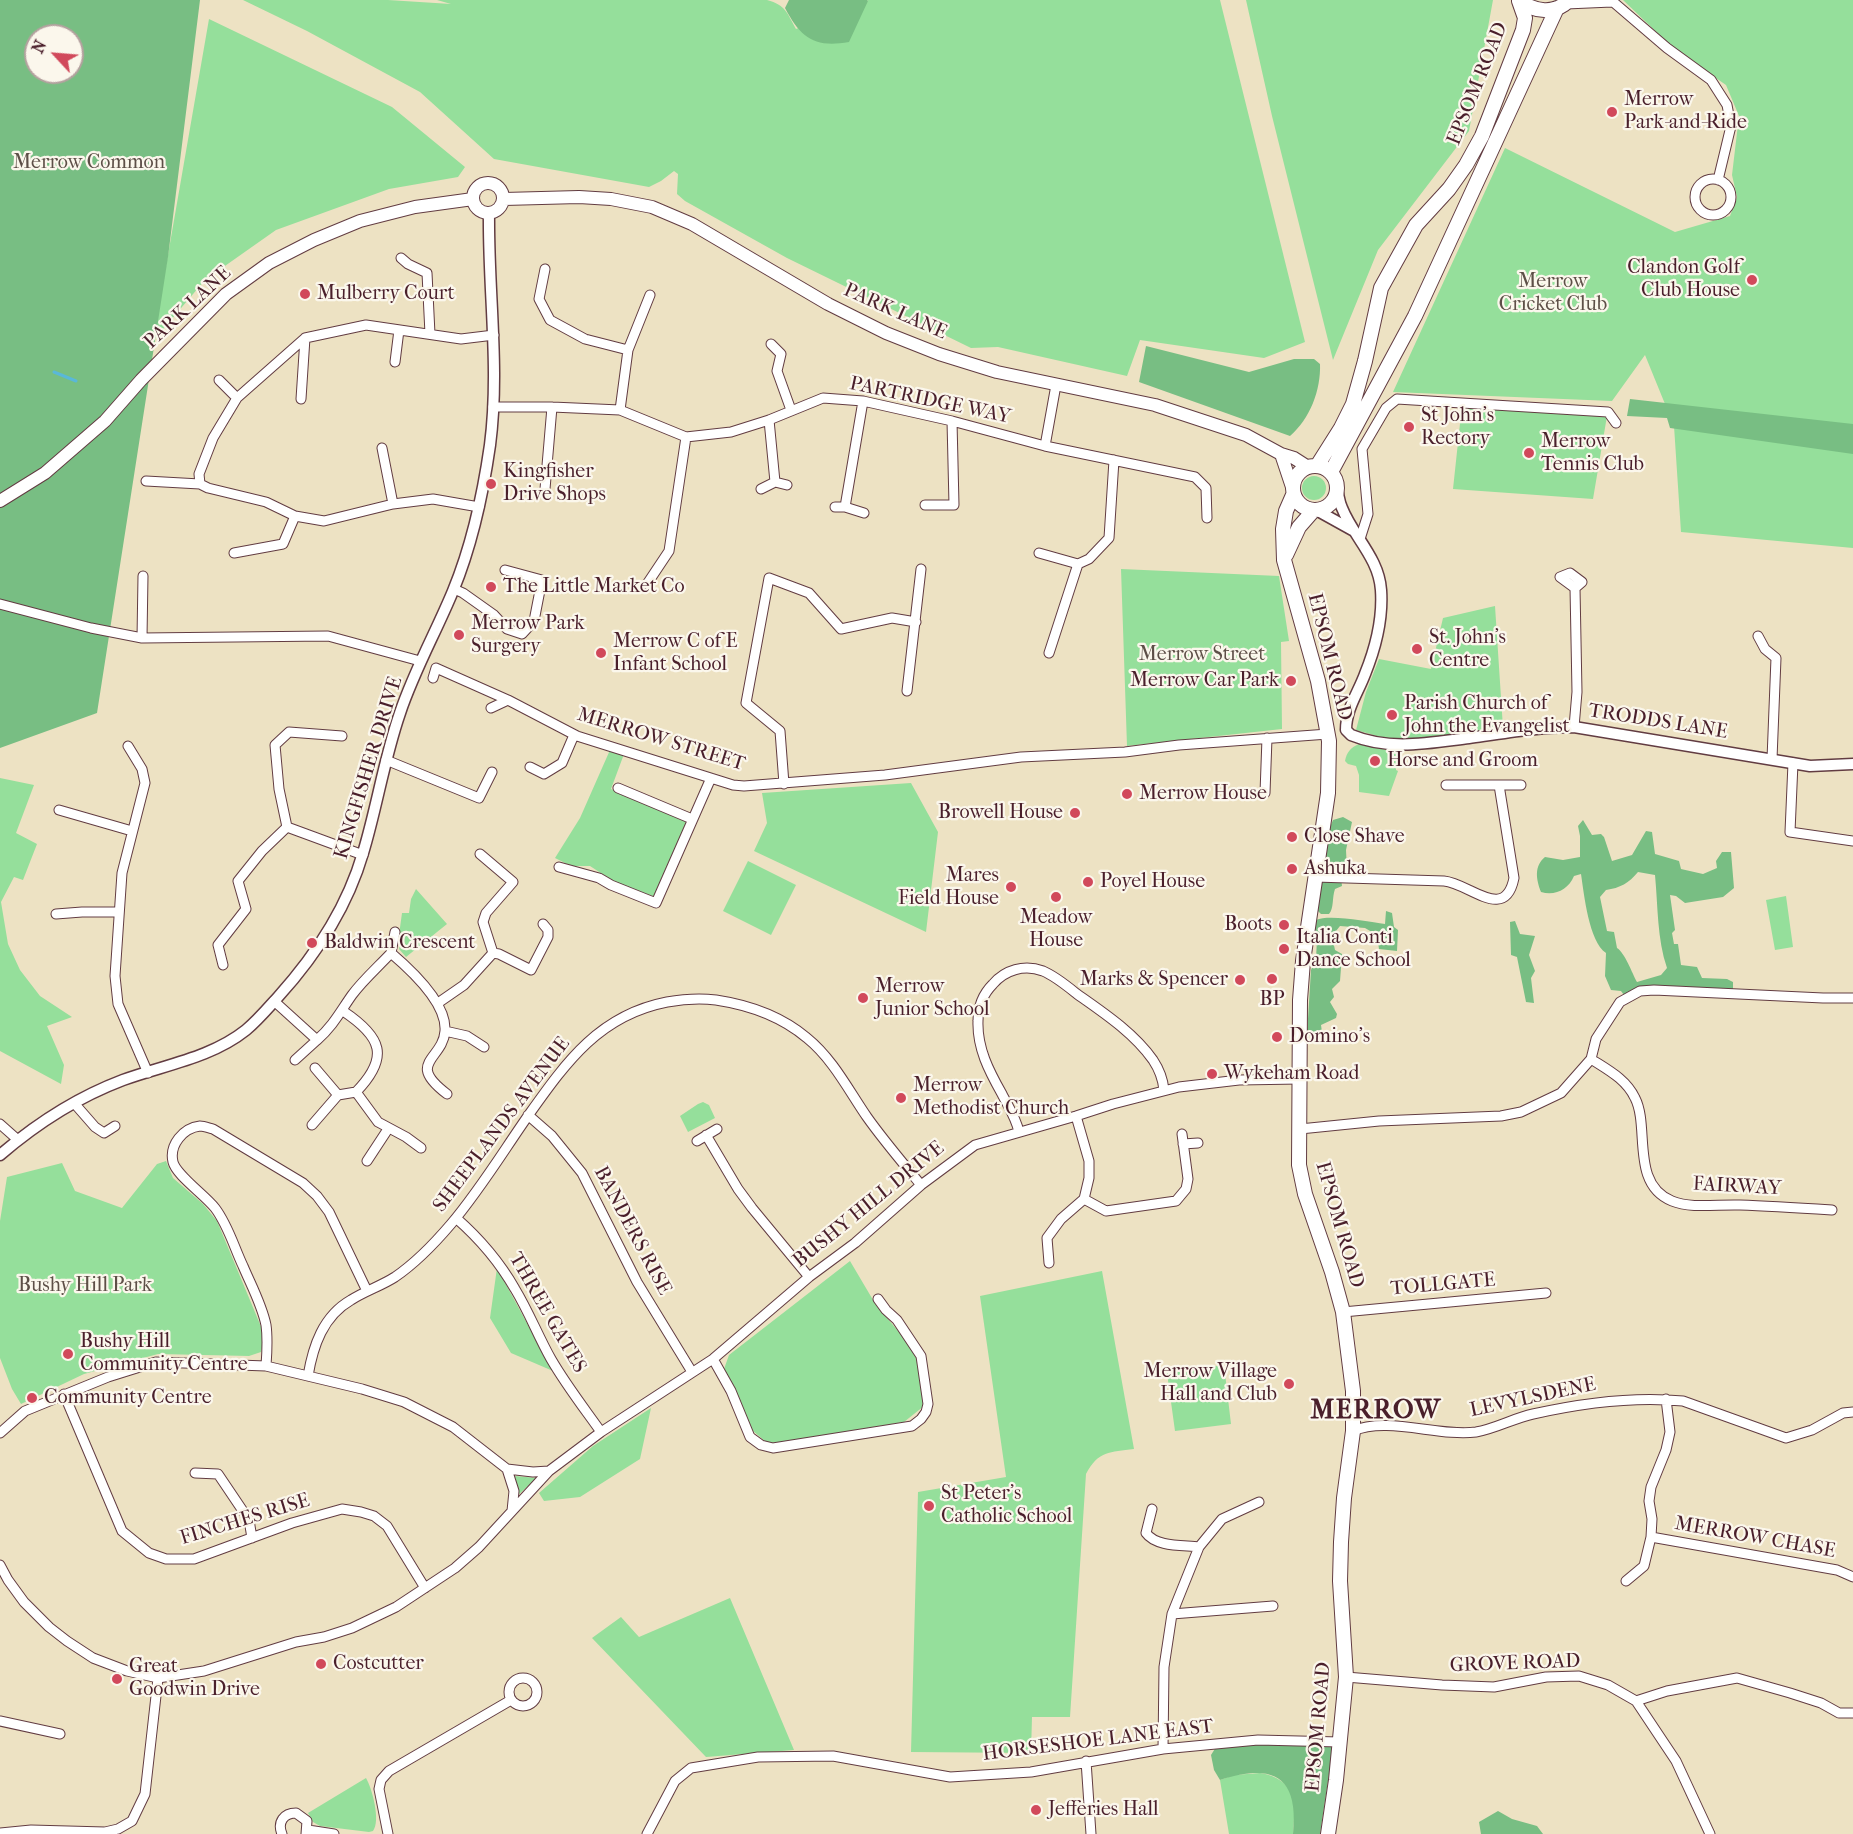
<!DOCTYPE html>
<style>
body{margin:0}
#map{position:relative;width:1853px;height:1834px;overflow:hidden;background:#ede2c3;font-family:"IM FELL French Canon",serif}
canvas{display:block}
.north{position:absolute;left:24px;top:24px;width:60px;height:60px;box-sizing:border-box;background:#fbf7ec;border:2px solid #b4a19f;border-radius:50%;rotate:296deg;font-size:16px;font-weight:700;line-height:24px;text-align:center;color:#4a1f2b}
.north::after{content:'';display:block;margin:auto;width:21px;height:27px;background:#d1495b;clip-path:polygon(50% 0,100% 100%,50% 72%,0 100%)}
</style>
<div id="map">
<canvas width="1853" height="1834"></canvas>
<div class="north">N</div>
</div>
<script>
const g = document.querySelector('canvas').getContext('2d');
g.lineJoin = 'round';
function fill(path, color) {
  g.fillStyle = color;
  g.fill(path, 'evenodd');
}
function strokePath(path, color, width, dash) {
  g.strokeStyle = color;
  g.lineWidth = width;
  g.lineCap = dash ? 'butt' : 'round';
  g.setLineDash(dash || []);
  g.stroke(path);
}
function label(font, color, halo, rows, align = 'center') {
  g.font = font + ' "IM FELL French Canon",serif';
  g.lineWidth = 4.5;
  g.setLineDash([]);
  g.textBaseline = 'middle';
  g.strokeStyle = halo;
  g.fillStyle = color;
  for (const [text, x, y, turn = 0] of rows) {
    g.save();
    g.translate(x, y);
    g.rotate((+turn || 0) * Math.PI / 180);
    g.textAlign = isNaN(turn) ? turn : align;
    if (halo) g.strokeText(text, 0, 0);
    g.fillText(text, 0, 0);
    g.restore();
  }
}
fill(new Path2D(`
 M243 0H388L451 4 437 0H767C786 5 787 13 796 29L868 1 867 0H1220L1305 342 1264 358 1140 340 1127 376 998 347 971 348 787 258 685 201 677 194 678 174 674 171 661 181 649 187 494 159 420 92 307 31Z
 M1246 0H1493L1469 131 1378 250 1333 360 1272 116Z
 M1623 0H1853V548L1681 532 1674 426 1645 355 1612 401 1393 392 1505 148 1675 232 1730 216 1737 197 1732 175 1739 116 1726 85 1675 50Z
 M209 19 392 107 465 167 458 177 389 189 276 230 205 280 153 341Z
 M1462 405 1607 416 1593 499 1453 489Z
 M1302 488a12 12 0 1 1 24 0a12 12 0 1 1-24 0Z
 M1121 569 1279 576 1289 641 1281 642 1282 729 1127 746Z
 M1495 606 1503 728 1425 738 1422 740 1398 742 1356 730 1366 692 1379 659 1431 669 1443 618Z
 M1359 744 1396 752V770L1398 771 1389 796 1359 792V775L1356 766 1348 764 1345 761C1347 752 1350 748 1359 744Z
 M610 750 624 754 611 789 687 822 655 897 613 881 590 866H571L555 858 580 818Z
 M0 778 34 785 16 833 37 844 23 880 14 877 1 902 8 944 20 970 40 996 72 1017 47 1026 64 1065 61 1084 0 1051Z
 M911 783 938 832 926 932 754 851 767 823 762 793Z
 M748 861 796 885 771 935 723 911Z
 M416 889 447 924 406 957 399 949 402 937 399 935 402 913H409L411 899Z
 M1786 896 1793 947 1775 950 1766 900Z
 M703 1102 709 1105 715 1118 688 1132 680 1116 698 1104Z
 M166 1161 173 1178 203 1204 217 1221 262 1329 264 1341 261 1352 249 1356 158 1354 84 1374 21 1404 12 1389 0 1358V1221L7 1177 62 1163 75 1191 122 1208 157 1164Z
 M850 1261 876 1305 916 1352 924 1406 904 1422 776 1443 766 1442 753 1431 724 1369 729 1355Z
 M497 1268 553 1371 511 1353 490 1318Z
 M1102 1271 1134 1449C1110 1452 1098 1451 1086 1474L1070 1717H1032L1031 1753 911 1752 918 1492 1006 1477 980 1296Z
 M1224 1365 1231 1424 1175 1431 1167 1373Z
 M651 1408 640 1459 580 1497 544 1501 539 1493 593 1446Z
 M515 1476 537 1478 518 1495Z
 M730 1598 794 1750 706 1757 592 1638 621 1617 639 1637Z
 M1260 1773C1296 1779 1296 1803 1293 1834H1229L1220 1780 1234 1775Z
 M366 1778C372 1788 381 1821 373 1831L369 1832 320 1826 313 1822 308 1813Z`), '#95df9b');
fill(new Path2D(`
 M0 0H200L168 257 97 713 0 748ZM36 36H72V72H36Z
 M789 0H867L868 1 849 42C814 48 801 38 785 8Z
 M1146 346 1249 372 1294 359H1314L1320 364C1321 390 1310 419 1290 436L1139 382Z
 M1630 399 1853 424V454L1670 428 1667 418 1627 416Z
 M1343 817 1352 822 1346 850 1347 870 1341 877 1342 886 1335 889C1332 897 1334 909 1329 914H1321L1318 911 1326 837 1333 820Z
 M1583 820 1592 835 1601 834 1604 837 1612 861 1632 855 1646 831 1652 832 1655 854 1679 861 1681 869 1703 874 1717 868 1716 861 1722 852H1731L1734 888 1723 897 1685 903 1676 896 1670 895 1675 930 1672 933 1674 944H1678L1681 965 1697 967 1702 978 1727 979 1733 982V989L1665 987 1624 995 1621 991 1611 990 1605 976 1606 953C1589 942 1584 894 1581 874L1574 876C1568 890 1555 896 1541 892 1536 879 1534 866 1545 857L1563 860 1580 857V836L1578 826ZM1638 872 1655 875C1658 906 1657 939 1667 968L1661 975 1637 982C1632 973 1625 953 1617 948L1614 932 1607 931 1600 897 1606 890C1620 888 1629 883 1638 872Z
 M1386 911 1392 913 1394 927 1398 930 1397 951 1379 949 1377 935 1365 928 1340 926 1332 936 1335 950 1342 954 1340 981 1332 989 1334 997 1330 1002 1337 1014 1336 1018 1321 1025 1322 1032 1315 1037 1307 1035 1311 970 1316 958 1317 940 1314 930 1316 920C1330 914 1368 922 1385 924Z
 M1515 921 1520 934 1535 936 1529 955 1535 971 1531 978 1534 1003 1526 1002 1517 957 1511 955 1510 922Z
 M1334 1741 1320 1834H1293C1299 1776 1273 1763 1220 1780L1214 1770 1211 1755 1218 1744Z
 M1498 1811 1512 1819 1537 1826 1543 1834H1481L1479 1822Z`), '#78be83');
strokePath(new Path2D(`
 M54 372 76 381`), '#5ab8d8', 3);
const minor = new Path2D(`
 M1611 0 1667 48 1711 80 1727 105 1731 126 1718 180
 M1566 4 1612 2
 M1695 197a18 18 0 1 1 36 0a18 18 0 1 1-36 0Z
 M401 258 408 264 427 273 430 334
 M545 269 539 299 550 320 585 339 628 350 650 295
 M771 344 781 354 777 371 791 410
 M395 362 399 330
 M219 380 237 398
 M301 399 305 338
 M493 407H552L620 410 686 437 731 432 769 420 823 398 863 401 952 421 1045 446 1056 385
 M620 410 628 350
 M769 420 775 482
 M1045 446 1195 477 1206 488 1207 518
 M382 448 393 504
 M146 481 200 484 208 488 266 502 295 516 324 521 393 504 433 499 479 507
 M200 484 199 474 213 438 237 398 305 338 366 325 461 339 494 335
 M545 489 552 407
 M761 489 775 482 787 485
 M925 505H954L952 421
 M835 507H845L864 513
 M845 507 863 401
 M1360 539 1368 514 1362 449 1386 408 1397 399 1608 412 1616 423
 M234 553 283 544 295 516
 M1039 553 1078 564
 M647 584 669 551 686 437
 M454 589 463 593 494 615 507 629 522 634 534 621 542 580 505 570
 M0 604 91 628 142 638 328 636 420 661
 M1758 636 1765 649 1776 658 1772 759
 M142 638 143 576
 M1049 653 1078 564 1089 559 1109 538 1114 460
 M433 678 436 668 508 700 577 736 733 785 744 786 885 775 1021 757 1125 752 1179 745 1328 734
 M907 691 921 569
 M491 708 508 700
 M1574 727 1577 692 1575 588 1560 577 1570 573 1582 582 1575 588
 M342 736 289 732 275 745 279 789 287 827 363 855
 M128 746 142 769 145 783 122 873 115 976 118 1004 148 1073
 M386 760 479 798 492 772
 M1793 763 1790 832 1853 841
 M530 767 544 774 562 763 574 735
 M784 784 780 731 746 703 769 578 809 593 841 629 892 618 916 622
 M1499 785H1521
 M618 788 692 819
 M1265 793 1267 738
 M59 810 132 831
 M480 854 513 882 486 913 483 922 493 953
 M559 867 599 878 611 885 656 903 711 778
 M1315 877 1444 881C1469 883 1505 923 1514 878L1499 785H1446
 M56 914 82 912H118
 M391 953C411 970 447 1003 445 1031 443 1060 405 1062 447 1094
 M391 953 395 932
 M223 965 218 945 246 909 238 881 262 851 287 827
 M274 1001 317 1040C333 1026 340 1012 352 995 363 980 378 967 391 953
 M438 1003 464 985 493 953 499 954 531 970 548 937V930L543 924
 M343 1011C382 1037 390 1057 356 1092L378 1122 406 1137 421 1148
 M445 1031 467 1036 484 1047
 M1591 1059C1608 1070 1626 1079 1635 1098 1650 1127 1630 1184 1672 1201 1692 1209 1718 1204 1740 1205 1770 1206 1801 1208 1832 1210
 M295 1060 317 1040
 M315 1068 338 1095 356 1092
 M74 1103 95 1127 104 1133 115 1126
 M528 1115 552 1136 582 1173 637 1282 692 1372
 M0 1124 18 1140
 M312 1125 338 1095
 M1300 1129 1379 1121 1501 1116 1521 1112 1561 1093 1591 1059 1596 1039 1620 1002 1640 991 1654 990 1823 998H1853
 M1019 1132C1016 1118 1008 1106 1002 1094 989 1071 977 1048 978 1021 978 1007 983 994 993 984 1005 970 1024 964 1043 971 1055 976 1067 986 1077 994 1104 1013 1134 1033 1153 1060 1159 1069 1163 1080 1164 1090
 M706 1135 738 1189 752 1208 809 1277
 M697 1141 717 1129
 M1183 1144 1198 1143
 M367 1161 388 1129
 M1084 1199 1106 1211 1176 1201 1186 1189 1188 1179 1182 1134
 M456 1218C480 1239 499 1261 515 1289 529 1312 538 1336 551 1359 566 1385 584 1408 601 1432
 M1049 1263 1047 1238 1061 1219 1084 1199 1089 1178V1161L1076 1116
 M1343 1312 1546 1293
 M713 1359 731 1391 750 1437 761 1445 773 1448 912 1426 921 1419 926 1412 928 1404 921 1356 897 1320 886 1310 878 1299
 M266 1366C267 1352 268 1339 266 1325 262 1305 251 1285 243 1266 234 1247 228 1225 215 1208 205 1195 176 1175 173 1162 169 1145 183 1128 200 1126 204 1126 209 1128 213 1129L303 1183 317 1196 329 1212 367 1291
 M308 1376C313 1346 323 1316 351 1300 365 1291 381 1286 395 1277 417 1262 434 1244 451 1224 480 1190 504 1150 530 1113 567 1061 600 1015 667 1002 684 999 699 998 716 1000 749 1005 781 1016 807 1038 833 1059 849 1091 867 1117 884 1141 903 1163 921 1185
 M64 1394 122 1531 149 1553 166 1559H194L292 1523 342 1509 361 1512 374 1516 387 1526 425 1588
 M1353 1431C1387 1416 1439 1437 1476 1432 1495 1429 1514 1418 1533 1414 1582 1403 1632 1396 1683 1401L1786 1438 1812 1430 1843 1413 1853 1412
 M0 1433 25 1411 108 1377 156 1362 266 1366 362 1389 404 1402 453 1427 507 1469 533 1472 549 1471
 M507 1469 514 1491 512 1511
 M195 1473 218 1474 249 1520 252 1538
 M1152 1509 1146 1533C1156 1547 1183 1545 1199 1547
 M1651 1537 1837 1570 1853 1577
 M0 1565 8 1580 24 1602 49 1627 67 1641 93 1658 127 1671 158 1678 204 1671 296 1642 324 1637 352 1628 396 1607 455 1568 479 1547 549 1471 601 1432 713 1359 809 1277 855 1243 921 1185 975 1145 1076 1116 1113 1104 1179 1087 1239 1080 1300 1079
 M1626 1581 1644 1566 1651 1537 1652 1519 1649 1501 1651 1487 1666 1450 1670 1432 1666 1399
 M1172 1614 1273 1606
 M1346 1677 1442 1685 1494 1687 1546 1677 1579 1676 1608 1685 1636 1701 1676 1761 1710 1834
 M509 1692a14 14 0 1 1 28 0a14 14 0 1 1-28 0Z
 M1636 1701 1667 1691 1737 1678 1790 1693 1821 1703 1839 1713H1853
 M0 1721 60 1734
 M1163 1749 1164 1667 1172 1614 1199 1547 1222 1519 1259 1502
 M1086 1761 1091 1834
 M308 1830 334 1834
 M0 1833 31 1830 105 1832 118 1829 132 1821 145 1794 158 1678
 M282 1834C277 1822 284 1813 296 1813L307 1821 306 1834
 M388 1834 379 1789 381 1780 389 1771 511 1700
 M647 1834 675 1781 691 1768 758 1757 833 1756 950 1777 1031 1772 1163 1749 1258 1740 1340 1742`);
const tertiary = new Path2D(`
 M1337 490C1339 496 1339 502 1342 508 1353 536 1379 558 1381 590 1383 619 1376 647 1365 674 1358 693 1346 709 1346 730L1351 735C1390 751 1429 743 1469 738 1504 733 1539 727 1574 727L1810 766 1853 764
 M1318 511 1354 531
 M0 1155C36 1124 78 1097 123 1080 164 1065 211 1058 246 1030 258 1020 268 1008 278 997 316 955 347 908 363 853 377 807 384 759 400 713 414 671 436 632 453 591 472 545 483 494 490 445 500 368 488 291 489 214`);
const secondary = new Path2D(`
 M473 198a15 15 0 1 1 30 0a15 15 0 1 1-30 0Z
 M504 199 579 197 611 199 652 207 692 224 828 304 886 333 939 354 997 372 1155 405 1246 435 1281 454 1294 458 1308 467
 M1281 454 1292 487
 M0 501 45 473 105 421 141 380 226 294 269 263 314 240 360 221 415 207 473 199`);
const primary = new Path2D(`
 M1519 0C1534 12 1555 15 1569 0
 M1293 488a22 22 0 1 1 44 0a22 22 0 1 1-44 0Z
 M1317 466 1341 428 1353 404 1365 361 1381 288 1416 225 1449 189 1466 165 1482 136 1523 30 1525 18 1519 1
 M1331 472 1415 316 1557 8
 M1293 495 1286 511 1283 529 1284 560 1318 681 1329 741 1328 793 1303 961 1300 1000 1299 1165 1305 1194 1332 1272 1343 1312 1353 1391V1431L1344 1498 1341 1542 1340 1581 1346 1677 1336 1780 1328 1834
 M1286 555 1299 527 1313 511`);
strokePath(minor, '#623c42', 11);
strokePath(tertiary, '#623c42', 13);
strokePath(secondary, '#623c42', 14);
strokePath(primary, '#623c42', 16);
strokePath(minor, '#fff', 9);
strokePath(tertiary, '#fff', 10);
strokePath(secondary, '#fff', 12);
strokePath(primary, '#fff', 14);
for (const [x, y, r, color] of [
 [1612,112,6,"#d1495b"],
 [1752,280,6,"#d1495b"],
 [305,294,6,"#d1495b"],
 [1409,427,6,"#d1495b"],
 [1529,453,6,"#d1495b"],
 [491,484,6,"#d1495b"],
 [491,587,6,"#d1495b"],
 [459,635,6,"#d1495b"],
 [1417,649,6,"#d1495b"],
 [601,653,6,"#d1495b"],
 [1291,681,6,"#d1495b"],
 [1392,715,6,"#d1495b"],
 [1375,761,6,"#d1495b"],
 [1127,794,6,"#d1495b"],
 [1075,813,6,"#d1495b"],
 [1292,837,6,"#d1495b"],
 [1292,869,6,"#d1495b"],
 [1088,882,6,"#d1495b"],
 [1011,887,6,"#d1495b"],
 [1056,897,6,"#d1495b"],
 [1284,925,6,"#d1495b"],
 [312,943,6,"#d1495b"],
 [1284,949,6,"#d1495b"],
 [1272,979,6,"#d1495b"],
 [1240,980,6,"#d1495b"],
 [863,998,6,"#d1495b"],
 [1277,1037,6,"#d1495b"],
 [1212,1074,6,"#d1495b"],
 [901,1098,6,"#d1495b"],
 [68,1354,6,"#d1495b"],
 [1289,1384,6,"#d1495b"],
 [32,1398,6,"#d1495b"],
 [929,1506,6,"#d1495b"],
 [321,1664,6,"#d1495b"],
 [117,1679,6,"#d1495b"],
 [1036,1810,6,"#d1495b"]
]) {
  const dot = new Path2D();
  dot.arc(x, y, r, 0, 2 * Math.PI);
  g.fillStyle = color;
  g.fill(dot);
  strokePath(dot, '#fbf7ec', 2);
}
label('20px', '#4a1f2b', '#fbf7ec', [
 ["EPSOM ROAD",1478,84,-68],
 ["PARK LANE",188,308,-43],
 ["PARK LANE",895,312,24],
 ["PARTRIDGE WAY",930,401,12],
 ["EPSOM ROAD",1329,657,76],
 ["TRODDS LANE",1658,722,9],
 ["MERROW STREET",661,740,17],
 ["KINGFISHER DRIVE",369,768,-73],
 ["SHEEPLANDS AVENUE",502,1125,-53],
 ["FAIRWAY",1737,1187,3],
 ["BUSHY HILL DRIVE",869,1205,-39],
 ["EPSOM ROAD",1339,1225,74],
 ["BANDERS RISE",632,1231,62],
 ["TOLLGATE",1443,1285,-5],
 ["THREE GATES",547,1313,60],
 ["LEVYLSDENE",1533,1398,-12],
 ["FINCHES RISE",245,1520,-17],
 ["MERROW CHASE",1755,1538,10],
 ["GROVE ROAD",1515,1664,-2],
 ["EPSOM ROAD",1319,1727,-85],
 ["HORSESHOE LANE EAST",1098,1741,-7]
]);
label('20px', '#4a1f2b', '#fbf7ec', [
 ["Merrow",1624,100],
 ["Park-and-Ride",1624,123],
 ["Clandon Golf",1740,268,"right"],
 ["Club House",1740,291,"right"],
 ["Mulberry Court",317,294],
 ["St John's",1421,416],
 ["Rectory",1421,439],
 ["Merrow",1541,442],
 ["Tennis Club",1541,465],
 ["Kingfisher",503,472],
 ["Drive Shops",503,495],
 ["The Little Market Co",503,587],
 ["Merrow Park",471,624],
 ["Surgery",471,647],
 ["St. John's",1429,638],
 ["Centre",1429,661],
 ["Merrow C of E",613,642],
 ["Infant School",613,665],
 ["Merrow Car Park",1279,681,"right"],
 ["Parish Church of",1404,704],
 ["John the Evangelist",1404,727],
 ["Horse and Groom",1387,761],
 ["Merrow House",1139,794],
 ["Browell House",1063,813,"right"],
 ["Close Shave",1304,837],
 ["Ashuka",1304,869],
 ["Mares",999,876,"right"],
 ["Field House",999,899,"right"],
 ["Poyel House",1100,882],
 ["Meadow",1056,918,"center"],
 ["House",1056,941,"center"],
 ["Boots",1272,925,"right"],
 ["Italia Conti",1296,938],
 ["Dance School",1296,961],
 ["Baldwin Crescent",324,943],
 ["Marks & Spencer",1228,980,"right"],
 ["Merrow",875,987],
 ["Junior School",875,1010],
 ["BP",1272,1000,"center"],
 ["Domino's",1289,1037],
 ["Wykeham Road",1224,1074],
 ["Merrow",913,1086],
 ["Methodist Church",913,1109],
 ["Bushy Hill",80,1342],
 ["Community Centre",80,1365],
 ["Merrow Village",1277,1372,"right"],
 ["Hall and Club",1277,1395,"right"],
 ["Community Centre",44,1398],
 ["St Peter's",941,1494],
 ["Catholic School",941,1517],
 ["Costcutter",333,1664],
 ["Great",129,1667],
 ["Goodwin Drive",129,1690],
 ["Jefferies Hall",1048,1810]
], 'left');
label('20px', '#5d4f47', '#fbf7ec', [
 ["Merrow Common",89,163],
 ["Merrow",1553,282],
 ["Cricket Club",1553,305],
 ["Merrow Street",1202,655],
 ["Bushy Hill Park",85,1286]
]);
g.letterSpacing = '1.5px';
label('bold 26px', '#4a1f2b', '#fbf7ec', [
 ["MERROW",1376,1412]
]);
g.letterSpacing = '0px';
</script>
